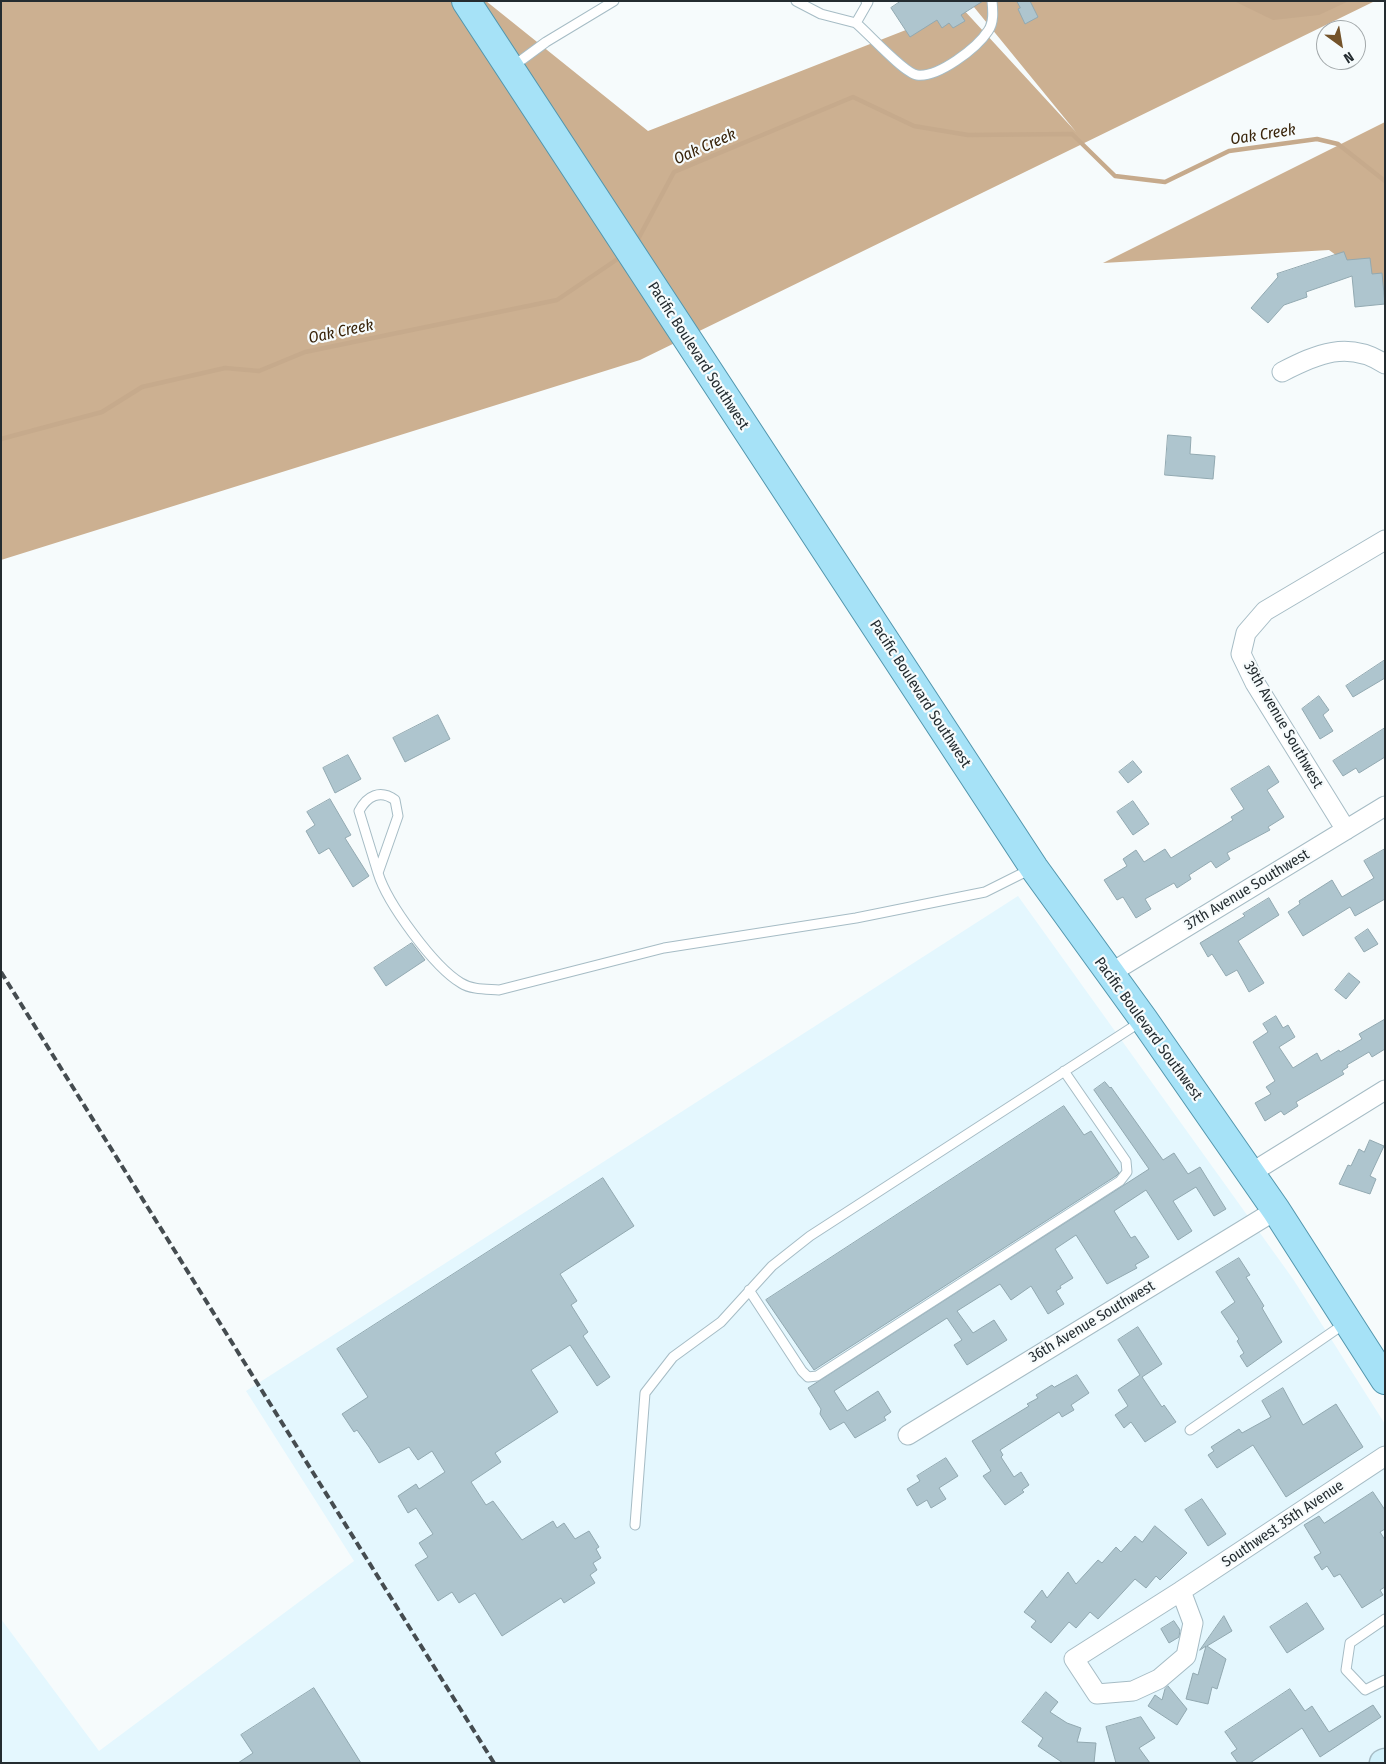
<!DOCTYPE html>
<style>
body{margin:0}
#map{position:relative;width:1386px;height:1764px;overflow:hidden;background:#f6fbfc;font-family:"Fira Sans Condensed",sans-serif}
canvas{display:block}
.frame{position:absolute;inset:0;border:2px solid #242c30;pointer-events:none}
.north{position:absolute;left:1316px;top:20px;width:50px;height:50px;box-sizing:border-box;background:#f6fbfc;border:1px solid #a2a8aa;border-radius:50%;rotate:148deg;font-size:14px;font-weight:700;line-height:20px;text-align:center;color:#242c30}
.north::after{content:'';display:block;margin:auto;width:18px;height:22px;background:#74532a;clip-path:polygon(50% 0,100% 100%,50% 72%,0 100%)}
</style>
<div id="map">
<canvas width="1386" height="1764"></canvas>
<div class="frame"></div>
<div class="north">N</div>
</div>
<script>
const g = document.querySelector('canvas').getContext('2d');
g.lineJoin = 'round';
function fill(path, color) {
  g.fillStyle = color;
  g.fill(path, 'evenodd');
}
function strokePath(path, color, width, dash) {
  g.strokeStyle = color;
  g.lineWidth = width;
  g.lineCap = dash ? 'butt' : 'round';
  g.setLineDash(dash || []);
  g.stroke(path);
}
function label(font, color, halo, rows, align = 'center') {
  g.font = font + ' "Fira Sans Condensed",sans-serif';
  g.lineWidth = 4.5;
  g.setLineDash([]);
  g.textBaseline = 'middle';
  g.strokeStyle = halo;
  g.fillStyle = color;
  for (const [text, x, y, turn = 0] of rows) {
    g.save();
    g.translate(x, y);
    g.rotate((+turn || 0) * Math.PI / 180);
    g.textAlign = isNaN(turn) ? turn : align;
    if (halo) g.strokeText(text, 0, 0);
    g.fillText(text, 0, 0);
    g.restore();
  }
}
fill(new Path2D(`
 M1018 896 1293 1279 1385 1424V1763H1V1619L99 1751 354 1561 246 1391Z`), '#e4f7fe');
fill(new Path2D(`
 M1 1H486L648 131 962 8 1076 132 969 1H1375L640 360 1 560Z
 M1385 122V291L1329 250 1103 263Z`), '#ccb091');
fill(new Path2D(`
 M1234 1H1349L1319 15 1273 20Z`), '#c6aa8c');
strokePath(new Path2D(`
 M636 243 674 172 853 97 914 126 968 135 1072 134 1115 176 1165 182 1229 151 1317 139 1338 144 1385 181
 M1 439 102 412 142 387 225 368 259 371 305 352 557 300 622 256`), '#c6aa8c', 4.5);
const building = new Path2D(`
 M901 1H983L961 15 965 21 953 28 949 23 942 28 937 20 910 37 891 8Z
 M1017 1H1030L1038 17 1025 24 1018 9 1020 8Z
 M1344 252 1347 260 1370 258 1372 274 1382 273 1385 304 1355 307 1352 276 1306 292 1307 297 1284 305 1268 323 1251 308 1278 277 1277 274Z
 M1168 435 1191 437 1190 454 1215 456 1213 479 1165 475Z
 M1385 660V678L1353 697 1346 686Z
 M1319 696 1329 710 1323 715 1333 731 1320 739 1302 709Z
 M438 715 450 739 405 762 393 738Z
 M1385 728V757L1359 773 1356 768 1343 776 1333 761Z
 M348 755 361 779 335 793 323 768Z
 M1133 761 1142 772 1128 783 1119 772Z
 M1269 766 1279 782 1267 790 1284 817 1268 827 1270 830 1227 853 1230 859 1216 868 1211 861 1189 875 1191 879 1177 888 1174 883 1145 899 1151 909 1136 918 1123 897 1117 900 1104 880 1127 866 1123 859 1136 850 1144 862 1165 849 1171 858 1233 820 1231 817 1244 809 1231 789Z
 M330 799 351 835 345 838 369 876 353 887 329 848 319 854 306 831 315 825 307 812Z
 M1133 801 1149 824 1133 835 1117 812Z
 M1385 849V899L1355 916 1350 907 1303 936 1288 912 1300 904 1299 901 1332 880 1342 897 1374 878 1364 861Z
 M1269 898 1279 915 1238 941 1264 983 1249 992 1237 970 1226 976 1212 954 1208 957 1200 943 1245 916 1243 914Z
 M1368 929 1378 944 1364 952 1355 938Z
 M412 943 425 960 386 986 374 968Z
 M1349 973 1360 982 1346 999 1335 990Z
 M1276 1016 1283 1028 1288 1025 1295 1037 1279 1047 1293 1068 1317 1053 1321 1061 1339 1050 1340 1052 1362 1039 1359 1034 1385 1019V1049L1372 1057 1369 1052 1347 1065 1348 1067 1342 1071 1344 1074 1296 1102 1298 1106 1284 1115 1281 1111 1265 1121 1255 1103 1271 1094 1266 1087 1275 1081 1253 1042 1268 1032 1263 1024Z
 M1105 1082 1110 1088 1111 1087 1163 1160 1174 1153 1188 1174 1200 1167 1226 1209 1214 1216 1196 1187 1173 1201 1192 1231 1178 1240 1146 1190 1114 1211 1131 1238 1135 1236 1149 1257 1135 1265 1137 1268 1107 1284 1076 1235 1055 1249 1073 1278 1060 1286 1061 1288 1056 1291 1064 1304 1048 1314 1031 1286 1011 1300 1000 1284 957 1311 973 1333 994 1320 1007 1340 967 1365 954 1345 962 1340 947 1318 834 1391 847 1411 878 1391 891 1412 884 1417 886 1420 855 1438 844 1422 830 1430 820 1414 821 1409 808 1388 1149 1169 1094 1090Z
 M1064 1106 1084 1135 1091 1131 1119 1173 1116 1176 814 1370 766 1300Z
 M1370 1140 1384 1146 1370 1176 1376 1179 1370 1194 1339 1184 1348 1165 1351 1166 1359 1149 1364 1152Z
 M603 1178 634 1226 560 1274 577 1301 571 1305 588 1332 583 1336 610 1377 597 1386 570 1345 531 1370 558 1412 495 1453 501 1462 471 1482 486 1505 493 1501 522 1540 553 1521 557 1528 564 1523 575 1539 589 1531 599 1547 596 1549 601 1558 593 1563 597 1570 590 1575 595 1583 564 1603 561 1598 502 1636 475 1593 459 1603 452 1592 438 1601 415 1565 428 1557 419 1543 433 1534 416 1508 408 1513 398 1496 416 1484 419 1489 445 1472 432 1451 418 1460 409 1447 379 1463 369 1447 357 1430 354 1432 342 1414 368 1397 337 1349Z
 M1239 1258 1250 1275 1246 1277 1264 1306 1262 1308 1282 1342 1247 1367 1240 1356 1244 1353 1237 1341 1239 1339 1221 1312 1235 1302 1216 1272Z
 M1138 1327 1162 1364 1142 1377 1162 1407 1164 1405 1176 1422 1145 1442 1131 1422 1124 1428 1115 1415 1128 1406 1118 1390 1140 1375 1118 1340Z
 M1077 1375 1089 1393 1071 1405 1074 1410 1062 1417 1059 1412 1000 1450 1003 1455 1001 1457 1014 1477 1021 1472 1029 1485 1022 1490 1024 1492 1005 1505 983 1476 991 1471 972 1441 1029 1406 1027 1404 1038 1398 1036 1395 1052 1385 1054 1387Z
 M1283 1388 1303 1425 1336 1404 1363 1447 1286 1497 1253 1445 1217 1468 1208 1455 1214 1451 1211 1447 1239 1429 1242 1433 1271 1417 1262 1401Z
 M946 1458 958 1476 939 1488 946 1499 931 1508 927 1500 917 1506 907 1489 920 1481 917 1476Z
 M1373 1492 1385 1510V1529L1380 1532 1385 1540V1587L1380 1590 1383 1595 1362 1608 1340 1574 1334 1577 1327 1566 1322 1570 1314 1557 1321 1553 1304 1525 1319 1516 1324 1523Z
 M1202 1499 1226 1534 1208 1546 1185 1510Z
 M1155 1526 1187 1553 1160 1580 1156 1576 1146 1588 1135 1579 1098 1619 1090 1612 1076 1628 1069 1622 1051 1643 1031 1627 1036 1621 1024 1612 1042 1590 1047 1598 1068 1572 1076 1584 1098 1560 1102 1563 1116 1547 1121 1552 1135 1536 1142 1542Z
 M1307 1603 1324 1629 1287 1653 1270 1627Z
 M1224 1616 1232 1631 1207 1646 1226 1659 1217 1689 1212 1687 1208 1704 1186 1699 1193 1673 1198 1675 1206 1646 1200 1650Z
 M1174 1621 1180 1630 1179 1637 1169 1643 1161 1629Z
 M1168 1686 1187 1709 1177 1725 1148 1706 1155 1695 1162 1700 1165 1689Z
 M314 1688 361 1763H238L253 1753 241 1735Z
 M1290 1689 1305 1711 1312 1706 1329 1732 1373 1705 1381 1717 1320 1757 1302 1728 1250 1763H1238L1231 1753 1237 1749 1225 1732Z
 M1046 1692 1058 1702 1050 1712 1067 1723 1081 1728 1077 1742 1096 1743 1094 1763H1063L1038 1746 1043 1738 1022 1722Z
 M1141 1717 1155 1738 1139 1748 1150 1763H1116L1106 1727Z`);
fill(building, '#aec5ce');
strokePath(building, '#92a9b1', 1);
const service = new Path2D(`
 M796 1 821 14 856 23 868 2 866 1
 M856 23C869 34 904 73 917 75 938 78 977 48 988 31 994 23 993 11 992 1
 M512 67 546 42 614 1
 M378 873 398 816 395 800C380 789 367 796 359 811L378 873C387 903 434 967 461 983 472 990 487 989 499 990L664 948 856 918 985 892 1031 869
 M749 1290 802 1371 808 1377 817 1376 1120 1181 1127 1172 1126 1161 1064 1071
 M1190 1430 1344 1324
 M635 1525 645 1393 673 1357 721 1322 772 1266 810 1236 1142 1021
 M1385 1619 1350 1643 1346 1670 1365 1690 1385 1680`);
const minor = new Path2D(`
 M1282 372C1317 354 1348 340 1385 364
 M1346 830 1255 683 1241 654 1246 633 1265 611 1385 540
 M1109 974 1385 806
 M1251 1173 1385 1090
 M908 1435 1276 1210
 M1181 1591 1193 1623 1186 1656 1159 1679 1133 1691 1097 1694 1074 1659Z
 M1181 1591 1385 1456`);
const secondary = new Path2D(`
 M1383 1763 1385 1762`);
const primary = new Path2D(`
 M466 1 1034 868 1144 1020 1276 1210 1385 1380`);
strokePath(service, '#a6bcc5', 11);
strokePath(minor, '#a6bcc5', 21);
strokePath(secondary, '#a6bcc5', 29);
strokePath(primary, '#5296ad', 30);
strokePath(service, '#fff', 9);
strokePath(minor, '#fff', 19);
strokePath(secondary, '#d2f1fb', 26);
strokePath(primary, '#a6e2f7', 28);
strokePath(new Path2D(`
 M1 972 494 1763`), '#454c50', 4, [8, 4]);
label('15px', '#242c30', '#f6fbfc', [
 ["Pacific Boulevard Southwest",698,356,57],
 ["Pacific Boulevard Southwest",920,694,57],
 ["39th Avenue Southwest",1283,725,60],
 ["37th Avenue Southwest",1247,890,-31],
 ["Pacific Boulevard Southwest",1148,1029,54],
 ["36th Avenue Southwest",1092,1322,-31],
 ["Southwest 35th Avenue",1283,1524,-34]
]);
label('italic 16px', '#39240a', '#f6fbfc', [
 ["Oak Creek",1263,135,-9],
 ["Oak Creek",705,147,-24],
 ["Oak Creek",341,332,-12]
]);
</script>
